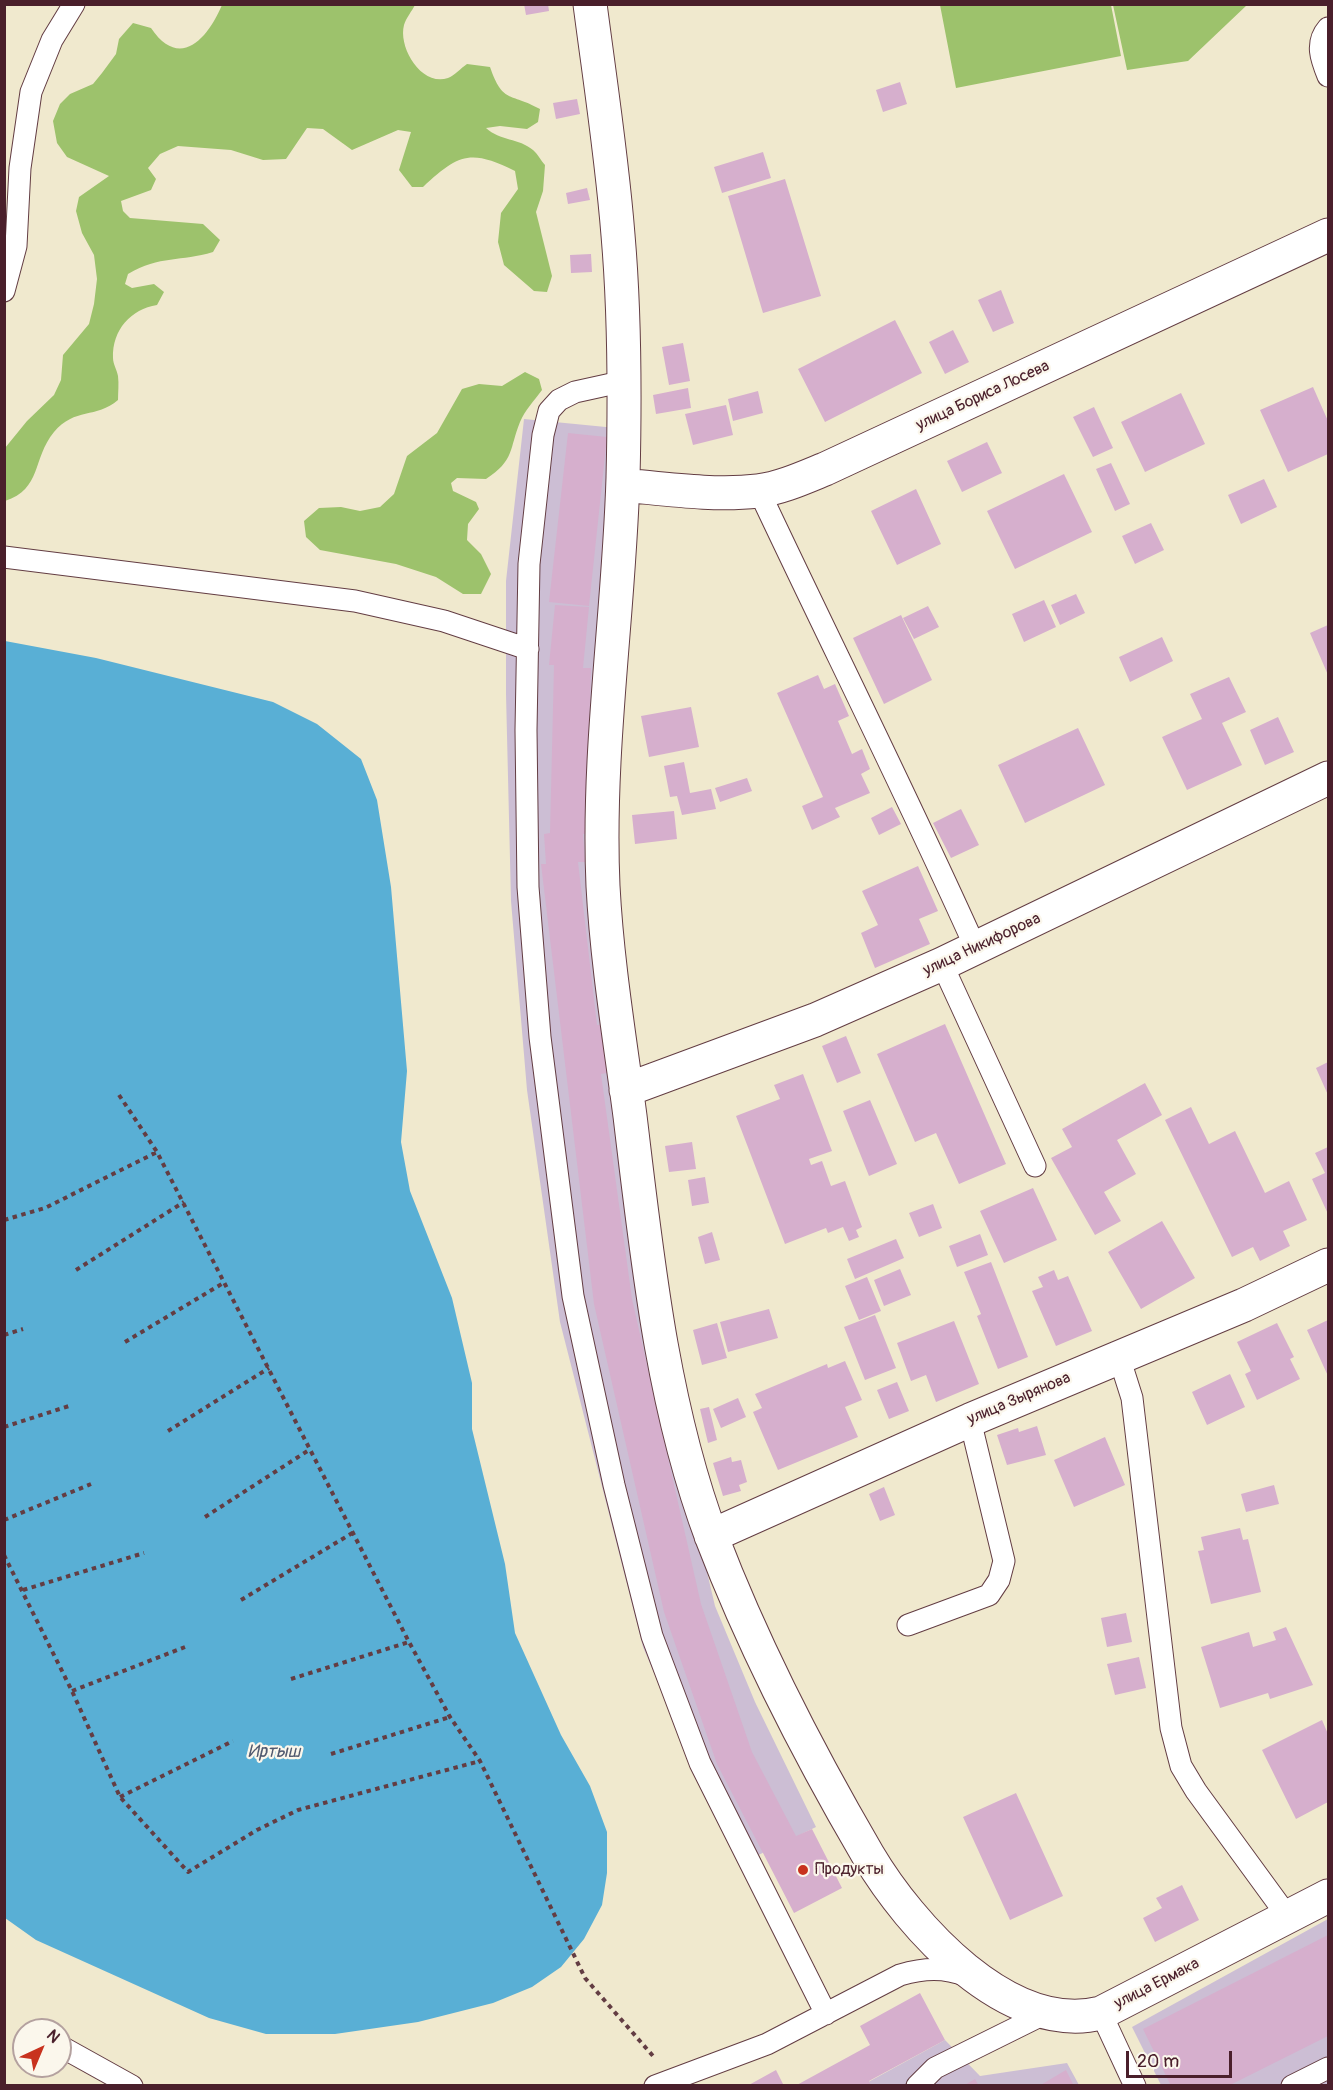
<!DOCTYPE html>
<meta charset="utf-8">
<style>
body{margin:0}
#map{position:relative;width:1333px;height:2090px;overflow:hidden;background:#f0e9ce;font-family:Pangolin,sans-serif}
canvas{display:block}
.frame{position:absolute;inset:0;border:6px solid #4a1f2b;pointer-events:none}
.north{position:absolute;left:12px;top:2018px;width:60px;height:60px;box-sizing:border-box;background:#fbf7ec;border:2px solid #b4a19f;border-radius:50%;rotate:44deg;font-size:16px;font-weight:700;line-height:24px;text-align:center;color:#4a1f2b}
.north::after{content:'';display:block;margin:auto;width:21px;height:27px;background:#c8321e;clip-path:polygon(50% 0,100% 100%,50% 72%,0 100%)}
.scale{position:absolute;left:1126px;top:2051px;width:106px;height:27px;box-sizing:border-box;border:3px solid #4a1f2b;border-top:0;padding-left:8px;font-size:18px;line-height:21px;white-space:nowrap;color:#4a1f2b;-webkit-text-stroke:4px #fbf7ec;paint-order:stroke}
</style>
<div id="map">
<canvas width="1333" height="2090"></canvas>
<div class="frame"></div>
<div class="north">N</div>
<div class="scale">20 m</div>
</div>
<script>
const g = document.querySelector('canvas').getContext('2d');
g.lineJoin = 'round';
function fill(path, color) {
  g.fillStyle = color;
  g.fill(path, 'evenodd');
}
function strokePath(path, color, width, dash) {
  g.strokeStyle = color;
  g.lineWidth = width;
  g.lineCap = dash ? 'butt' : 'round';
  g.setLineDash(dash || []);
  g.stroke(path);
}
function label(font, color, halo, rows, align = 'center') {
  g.font = font + ' Pangolin,sans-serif';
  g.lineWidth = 4.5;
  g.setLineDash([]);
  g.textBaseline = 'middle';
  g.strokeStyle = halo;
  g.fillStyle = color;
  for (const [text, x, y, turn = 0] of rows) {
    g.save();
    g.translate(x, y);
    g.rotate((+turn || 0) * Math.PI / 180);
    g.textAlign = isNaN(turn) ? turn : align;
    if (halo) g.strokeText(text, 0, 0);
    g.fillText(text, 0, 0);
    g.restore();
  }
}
fill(new Path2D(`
 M524 419 616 428 597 682 641 1292 715 1606 755 1702 816 1827 742 1863 689 1756 643 1647 560 1322 527 1090 511 901 506 694V581Z
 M1328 1919V2085H1161L1132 2027Z
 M945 2040 980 2076 1067 2063 1079 2085 861 2086Z`), '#ccbed4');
fill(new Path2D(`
 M222 5H415C412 11 406 18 404 25 398 47 421 87 448 78 454 76 461 68 467 64L490 67C503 104 509 92 540 109L538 122 527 129 500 126 486 128C500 141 519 138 533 150 538 154 541 161 545 165L543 191 536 212 552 276 547 292 534 291 504 265 498 242 501 213 518 189 515 171C470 149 459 154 423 187H412L399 170 411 132 398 130 352 150 323 129 307 128 286 159 263 160 231 150 178 146 160 154 148 168 156 179 151 190 121 201 123 211 130 218 203 224 220 240 213 252C181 262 160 255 128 274L125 284 132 288 154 284 164 292 157 305C131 309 112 330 113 358 113 364 117 370 118 376 119 384 118 392 118 400 96 419 75 407 54 432 32 459 42 489 5 501V448L27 421 54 395 61 380 63 355 89 324 94 304 97 279 94 255 82 233 76 211 79 197 109 176 67 157 57 143 53 121 60 104 70 94 93 84 102 73 116 54 119 39 133 23 151 28C180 71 208 38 222 5Z
 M940 5H1111L1121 56 956 88Z
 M1113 5V4L1247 5 1188 61 1127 70Z
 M525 372 539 379 542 390C534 401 525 410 520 422 509 449 515 460 486 479L457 478 451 483 453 491 476 502 479 509 468 524 467 540 481 554 491 574 481 594H463L436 577 396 564 320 550 306 537 304 521 319 508 341 507 360 511 380 507 394 494 407 456 437 433 462 389 479 384 502 386Z`), '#9dc26c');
fill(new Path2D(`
 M5 641 96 658 273 702 317 724 361 759 377 800 391 887 407 1071 401 1142 410 1191 452 1298 472 1383V1429L505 1564 515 1633 561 1735 590 1786 607 1832V1873L602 1905 584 1939 561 1967 532 1987 493 2003 418 2022 335 2034H266L209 2018 36 1940 5 1918Z`), '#59afd5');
fill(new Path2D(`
 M524 4H548L549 11 526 15Z
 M900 82 907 104 883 112 876 90Z
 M577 99 580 114 556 119 553 103Z
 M763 152 771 178 722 193 714 167Z
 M785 179 821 296 763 313 728 196Z
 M587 188 590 200 568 204 566 193Z
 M591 254 592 272 571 273 570 255Z
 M1001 290 1014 323 993 332 978 300Z
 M895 320 922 373 825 422 798 369Z
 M953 330 969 362 945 374 929 342Z
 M683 343 690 381 669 385 662 347Z
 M1313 387 1328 421V454L1288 472 1260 410Z
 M688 388 691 408 656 414 653 395Z
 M758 391 763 413 733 421 728 399Z
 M1181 393 1205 444 1145 472 1121 422Z
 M726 405 733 435 693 445 685 414Z
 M1094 407 1113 448 1093 457 1073 417Z
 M568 433 607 437 589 606 549 602Z
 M987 442 1002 473 962 492 947 461Z
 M1111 463 1130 504 1115 511 1096 469Z
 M1064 474 1092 532 1015 569 987 511Z
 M1264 479 1277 507 1241 524 1228 495Z
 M916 489 941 544 897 565 871 511Z
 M1151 523 1164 550 1135 564 1122 536Z
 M1076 594 1085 613 1060 625 1051 605Z
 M1044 600 1056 627 1024 642 1012 614Z
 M555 605 589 607 583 668H591L586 834H583L585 862H578L597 1025 607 1024 612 1072 601 1074 632 1299 701 1604 752 1752 796 1836 812 1829 842 1888 794 1913 717 1764 664 1612 594 1304 541 864H546L544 834 550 833 554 665H549Z
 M928 606 939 627 914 639 903 618Z
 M901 615 932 680 884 704 853 638Z
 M1328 625V675L1310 633Z
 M1162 637 1173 661 1130 682 1119 657Z
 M818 675 824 689 835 684 849 716 838 721 852 754 862 749 870 769 861 774 870 793 835 808 840 817 812 830 802 806 823 797 777 693Z
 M1229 677 1246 712 1222 723 1242 765 1187 790 1162 737 1202 719 1190 694Z
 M691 707 699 747 649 757 641 716Z
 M1278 717 1294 752 1265 765 1250 730Z
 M1078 728 1105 785 1025 823 998 765Z
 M684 762 690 793 711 789 716 809 682 815 677 796 670 797 664 766Z
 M747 778 752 791 720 802 715 788Z
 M892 807 901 824 879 835 871 818Z
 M961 809 979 845 951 858 933 823Z
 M674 811 677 839 635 844 632 815Z
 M918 866 938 911 919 919 930 944 875 968 861 933 878 925 862 891Z
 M945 1024 1006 1164 959 1184 936 1133 915 1142 877 1054Z
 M846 1036 861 1073 837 1083 822 1046Z
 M1328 1062V1095L1316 1068Z
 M803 1074 832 1151 809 1159 811 1165 822 1161 831 1186 845 1181 862 1227 856 1230 859 1237 849 1241 843 1227 828 1233 826 1228 785 1244 736 1116 780 1099 774 1085Z
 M1145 1083 1162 1115 1117 1140 1136 1174 1104 1192 1121 1221 1095 1235 1051 1158 1072 1147 1062 1129Z
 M870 1100 897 1164 869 1176 843 1111Z
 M1191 1107 1209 1144 1235 1131 1265 1193 1289 1181 1307 1220 1283 1231 1290 1246 1260 1261 1253 1247 1232 1257 1165 1120Z
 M692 1142 696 1169 669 1172 665 1146Z
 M1328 1147V1214L1312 1179 1325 1173 1315 1153Z
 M705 1177 709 1203 692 1206 688 1180Z
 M1033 1188 1057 1240 1004 1263 980 1211Z
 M933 1204 942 1228 919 1237 909 1213Z
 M1162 1221 1195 1278 1141 1309 1108 1252Z
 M712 1232 720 1260 705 1264 698 1237Z
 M980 1234 988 1255 957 1267 949 1246Z
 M896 1239 904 1258 855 1279 847 1259Z
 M991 1262 1028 1357 998 1369 977 1316 981 1314 964 1272Z
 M900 1269 911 1295 884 1306 874 1280Z
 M1054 1270 1058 1280 1068 1276 1092 1331 1056 1346 1032 1291 1043 1287 1038 1277Z
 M867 1277 881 1311 859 1320 845 1286Z
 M769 1309 778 1338 728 1352 720 1322Z
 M875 1315 896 1368 865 1380 844 1327Z
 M1328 1320V1376L1307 1330Z
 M954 1321 979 1384 936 1402 926 1375 911 1381 897 1343Z
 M717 1323 727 1358 702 1365 693 1330Z
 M1277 1323 1294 1357 1290 1359 1300 1379 1257 1400 1245 1374 1251 1371 1237 1342Z
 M845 1361 862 1400 845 1407 858 1437 778 1470 753 1412 762 1408 755 1394 827 1364 828 1368Z
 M1230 1374 1245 1407 1207 1425 1192 1392Z
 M897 1382 909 1411 889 1419 877 1390Z
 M738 1398 746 1417 721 1428 713 1409Z
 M709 1407 717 1440 708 1443 700 1409Z
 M1037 1426 1046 1455 1007 1465 997 1435 1018 1428 1019 1432Z
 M1105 1437 1125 1485 1074 1507 1054 1460Z
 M731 1457 732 1462 741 1460 747 1482 739 1485 741 1491 723 1496 713 1463Z
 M1274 1485 1279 1504 1246 1512 1241 1494Z
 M884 1487 895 1515 880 1521 869 1494Z
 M1240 1528 1243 1540 1248 1539 1261 1592 1211 1604 1198 1551 1204 1550 1201 1537Z
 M1126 1613 1132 1642 1107 1647 1101 1618Z
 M1286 1627 1313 1685 1270 1699 1268 1693 1220 1708 1201 1647 1249 1632 1253 1647 1276 1640 1273 1632Z
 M1139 1657 1146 1688 1115 1695 1107 1664Z
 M1322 1720 1328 1734V1802L1296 1819 1262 1750Z
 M1016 1793 1063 1896 1010 1920 963 1817Z
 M1182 1885 1199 1920 1155 1942 1143 1918 1162 1908 1156 1898Z
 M1328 1935V2036L1228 2086H1171L1143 2029Z
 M920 1993 945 2040 869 2081 871 2086H795L870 2045 860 2026Z
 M776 2070 784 2086H747Z
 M1066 2070 1074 2086H1039Z
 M975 2079 979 2086H963Z`), '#d6afcd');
const lane = new Path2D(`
 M1328 28C1315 43 1321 59 1328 76
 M4 291 16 246 20 168 31 92 52 40 74 4
 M625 381 575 392 559 400 549 411 543 435 529 564 526 730 528 887 540 1037 573 1296 614 1485 652 1636 700 1763 826 2014
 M759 491C831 644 907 795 976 949
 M4 557 355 601 444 621 528 649
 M942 964 1035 1166
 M1119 1357 1132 1398 1171 1728 1181 1766 1196 1791 1288 1917
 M908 1625 989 1595 999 1580 1004 1561 970 1420
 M1101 2013 1135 2086
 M60 2046 132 2086
 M655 2086 767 2044 900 1975C924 1968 944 1967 967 1976
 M917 2086 935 2068 1048 2012
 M1292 2086 1328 2068`);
const street = new Path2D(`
 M590 4C600 81 612 158 618 235 625 316 625 397 623 478 619 613 597 750 603 886 607 963 620 1040 630 1116 647 1257 662 1405 712 1538 754 1648 809 1754 868 1855 910 1926 1008 2036 1101 2013L1328 1896
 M623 485C667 489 714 496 758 491 781 488 803 478 825 469L1328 235
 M626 1090 815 1020 942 964 1328 778
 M711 1536 970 1420 1244 1305 1328 1265`);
strokePath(lane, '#633d43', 23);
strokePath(street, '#633d43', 35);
strokePath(new Path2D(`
 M119 1095 157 1152 409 1642 450 1717 480 1761 585 1978 653 2056
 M4 1220 45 1208 157 1152
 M76 1270 184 1202
 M4 1335 23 1329
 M125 1342 225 1282
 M4 1427 69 1406
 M168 1431 269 1368
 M205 1517 309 1450
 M4 1520 91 1484
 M4 1555 72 1691 120 1797 188 1872 257 1830 298 1810 480 1761
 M23 1590 144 1553
 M241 1600 354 1532
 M291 1679 409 1642
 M72 1691 185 1647
 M331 1754 450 1717
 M120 1797 233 1741`), '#633d43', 4, [4.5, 4.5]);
strokePath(lane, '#fff', 21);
strokePath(street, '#fff', 33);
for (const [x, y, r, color] of [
 [803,1870,6,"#c8321e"]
]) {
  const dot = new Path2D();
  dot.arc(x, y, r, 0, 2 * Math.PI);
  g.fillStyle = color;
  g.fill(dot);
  strokePath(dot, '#fbf7ec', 2);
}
label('16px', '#4a1f2b', '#fbf7ec', [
 ["улица Бориса Лосева",983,396,-25],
 ["улица Никифорова",982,945,-25],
 ["улица Зырянова",1019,1399,-23],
 ["улица Ермака",1157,1984,-27]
]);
label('16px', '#4a1f2b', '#fbf7ec', [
 ["Продукты",815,1870]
], 'left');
label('italic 18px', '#50596f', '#fbf7ec', [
 ["Иртыш",274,1752]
]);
</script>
